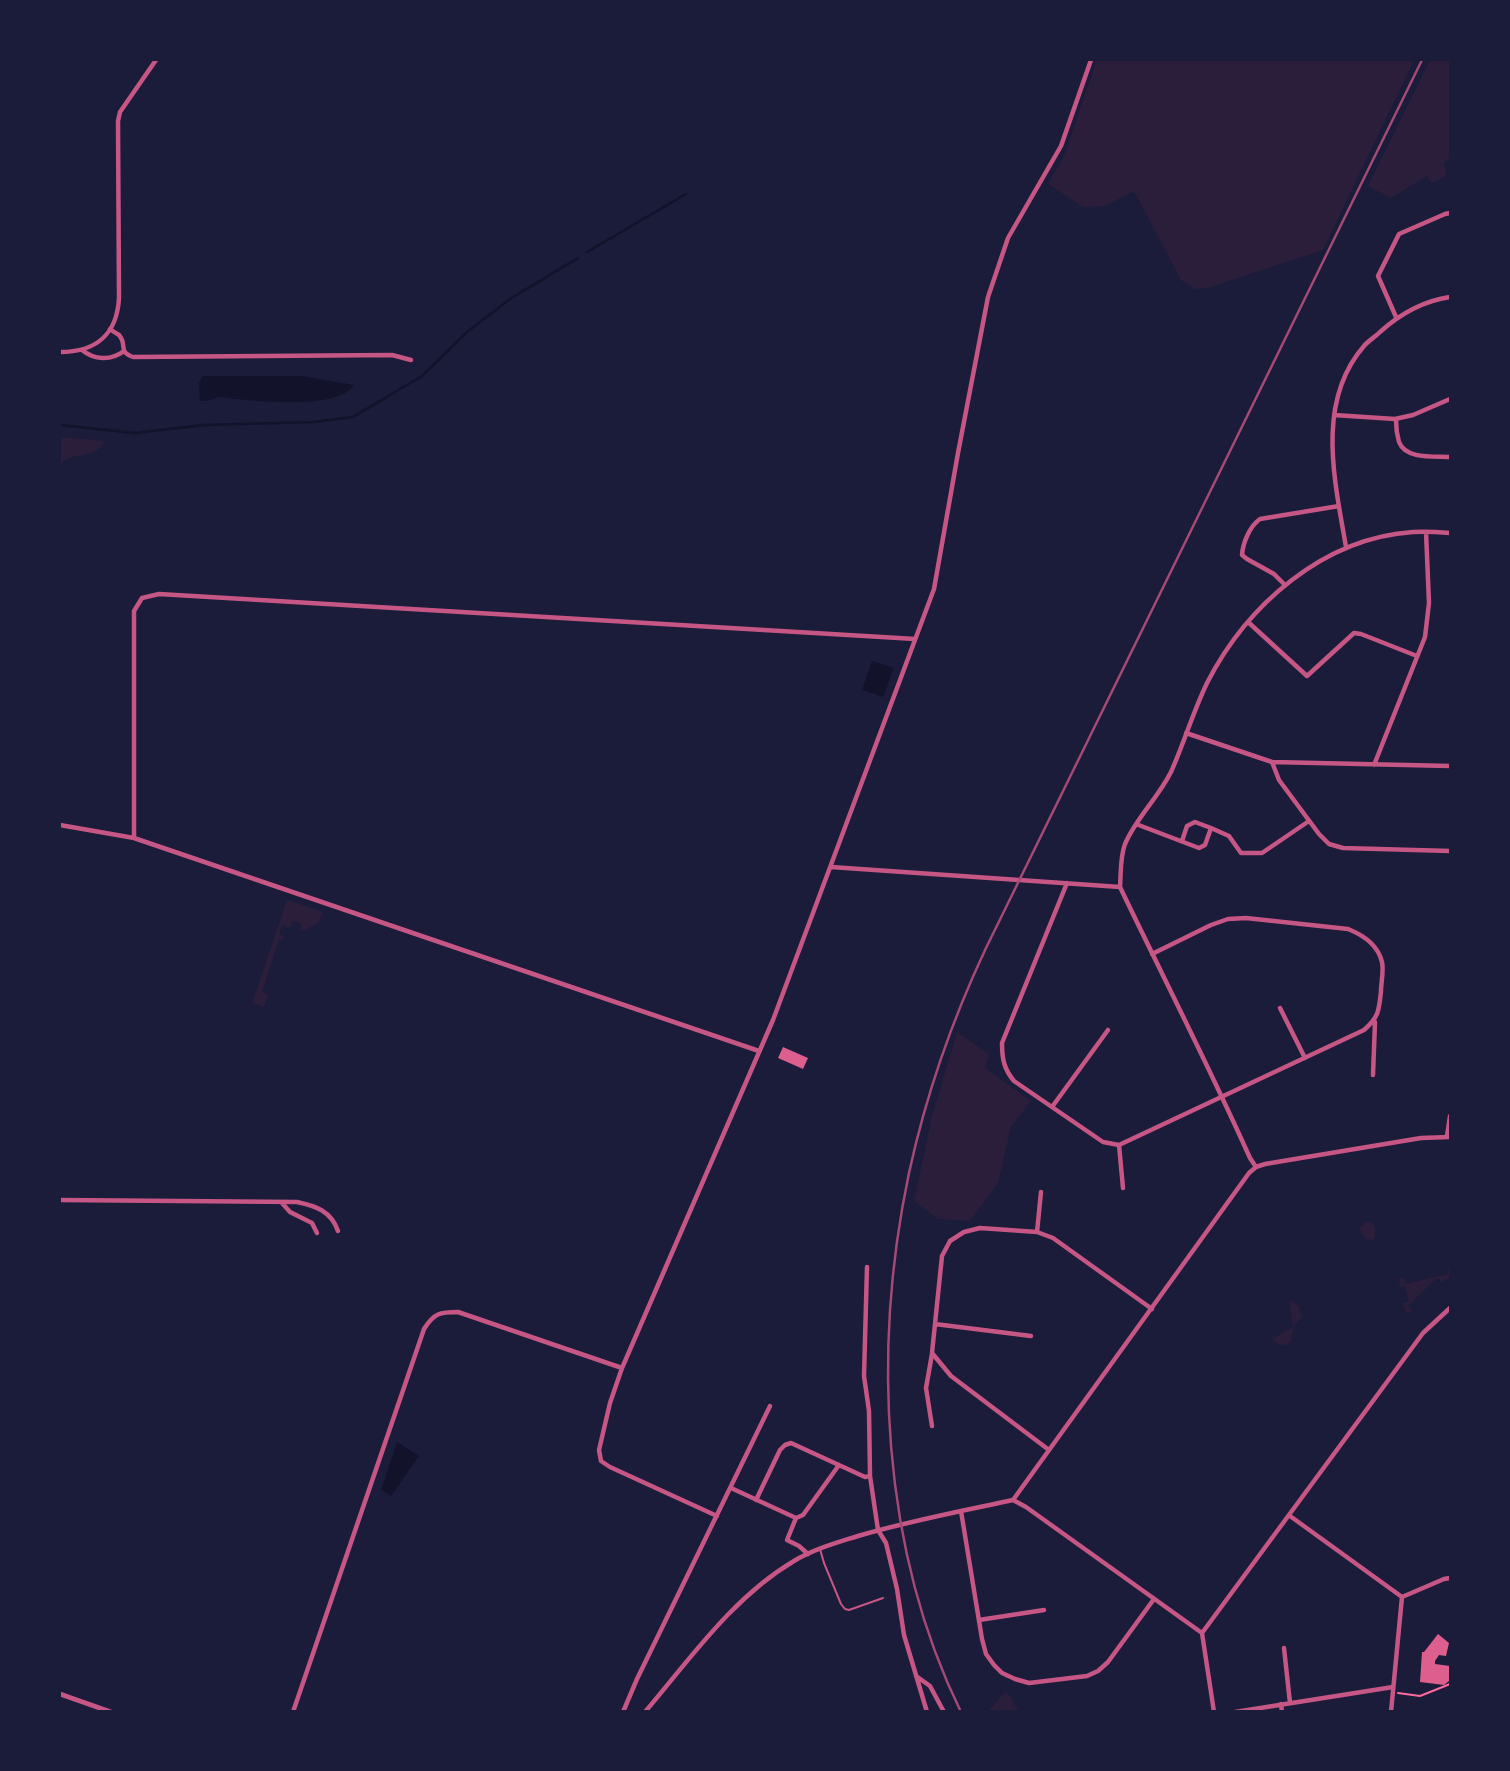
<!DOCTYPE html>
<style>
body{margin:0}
#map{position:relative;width:1510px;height:1771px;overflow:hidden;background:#1b1b3a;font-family:"IBM Plex Serif",serif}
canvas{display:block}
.frame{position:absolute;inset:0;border:61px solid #1b1b3a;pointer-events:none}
</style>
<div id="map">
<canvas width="1510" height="1771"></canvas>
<div class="frame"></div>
</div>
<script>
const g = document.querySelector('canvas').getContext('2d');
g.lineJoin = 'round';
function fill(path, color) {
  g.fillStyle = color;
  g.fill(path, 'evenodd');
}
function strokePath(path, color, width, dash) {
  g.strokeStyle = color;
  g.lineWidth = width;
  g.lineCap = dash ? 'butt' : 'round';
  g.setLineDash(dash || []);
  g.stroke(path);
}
fill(new Path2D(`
 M1097 60H1414L1323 250 1207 288 1194 289 1181 280 1134 191 1105 206 1083 207 1048 184 1065 154Z
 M1430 60H1450V158L1444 163 1446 176 1432 183 1427 176 1391 198 1368 186Z
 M60 437 105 441C94 462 72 448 60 466Z
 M287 900 323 912 319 922 304 931 300 930 302 924 293 921 290 928 282 925 279 934 284 936 283 940H279L262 992 268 995 264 1007 252 1003Z
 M957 1032 989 1054 985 1068 1031 1101 1011 1127 998 1183 970 1221 938 1219 914 1201 932 1116Z
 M1366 1222H1372C1375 1227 1378 1235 1373 1240L1366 1239 1361 1233 1360 1227Z
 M1447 1268 1450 1269V1277L1442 1282 1437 1278 1408 1306 1413 1311 1408 1313 1405 1310 1403 1303 1409 1302 1405 1286 1400 1287 1399 1280 1401 1278H1404L1405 1284 1448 1274Z
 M1289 1299 1299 1306 1302 1317 1293 1327C1294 1343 1285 1352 1272 1339L1293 1327Z
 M1006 1691 1019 1711H988Z`), '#2a1e3b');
fill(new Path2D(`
 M203 376H301L354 385C336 412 248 400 218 397L211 400 200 401 199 383Z
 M872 661 894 668 883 697 862 690Z
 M397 1442 419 1456 391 1496 381 1490Z`), '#12122b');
strokePath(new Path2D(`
 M587 252 686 194
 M60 425 135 433 204 425 314 422 353 417 422 376 467 332 510 299 578 258`), '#12122b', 2.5);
fill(new Path2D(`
 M783 1047 808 1058 803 1069 778 1058Z
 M1438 1634 1449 1643 1446 1656 1439 1655 1435 1661V1664L1450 1666 1449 1681 1444 1685 1420 1682 1422 1652H1424Z`), '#dd5f8e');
strokePath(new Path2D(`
 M1398 1693 1420 1696 1450 1684`), '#ff6b9d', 2);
strokePath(new Path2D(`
 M820 1549 824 1563 841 1604 845 1609 849 1610 883 1598`), '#c65784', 2);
strokePath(new Path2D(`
 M1396 317 1378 276 1399 234 1445 214 1450 213
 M110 329C111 330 119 335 119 335 128 345 117 351 133 357L392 355 411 360
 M82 350C94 360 111 361 124 351
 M60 352C95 352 117 335 119 298L118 121 120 112 156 60
 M1334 415 1395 419 1413 415 1450 399
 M1396 420C1396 427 1397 435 1399 442 1406 460 1435 456 1450 457
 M1346 547C1335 482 1315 402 1364 346 1368 341 1375 337 1380 332 1401 313 1423 301 1450 297
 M1285 585 1274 574 1247 559 1242 555C1243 542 1250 526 1260 519L1339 506
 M1248 622 1307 676 1354 633 1361 634 1417 656
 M1186 733 1272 762 1450 766
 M1272 762 1279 780 1319 834 1329 844 1343 848 1450 851
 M1374 765 1425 637 1429 603 1426 532
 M1136 824 1199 848 1205 845 1211 828 1229 836 1241 853H1262L1309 821
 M60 825 134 838 759 1051
 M134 838V611L142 598 159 594 915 639
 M1182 841 1187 826 1195 822 1211 828
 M831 867 1120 887
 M1067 883 1002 1043C1002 1059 1004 1069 1014 1081L1103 1142 1119 1145 1364 1030C1379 1017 1379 1010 1381 991 1381 982 1384 971 1382 962 1378 945 1363 935 1348 929L1246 918 1228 919 1211 925 1152 954
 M1120 887C1121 873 1120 857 1125 844 1136 818 1158 798 1171 772 1184 743 1193 712 1207 683 1247 605 1323 538 1413 532 1426 531 1438 532 1450 533
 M1120 887C1163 977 1209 1066 1250 1158L1256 1167
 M1280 1008 1305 1058
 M1373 1075 1375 1022
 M1052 1107 1108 1030
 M1447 1136 1450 1116
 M1119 1145 1123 1188
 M60 1200 297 1202C316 1206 331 1211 338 1231
 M282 1203 290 1212 312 1223 317 1233
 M1037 1232 1041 1192
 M867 1267 864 1376 869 1411 870 1476 878 1530 886 1543 897 1589 904 1635 927 1712
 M935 1324 1031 1336
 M932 1354 926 1388 932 1426
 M1049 1450 951 1376 932 1353 942 1256 950 1241 964 1232 980 1228 1037 1232 1053 1238 1152 1309
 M731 1488 796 1518 803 1515 839 1465
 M756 1500 780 1450 785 1445 791 1443 865 1477 870 1476
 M1013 1500 1249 1173 1256 1167 1265 1164 1421 1138 1450 1137
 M961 1511 982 1639 986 1654 994 1665 1002 1673 1015 1679 1029 1683 1087 1676 1098 1671 1108 1662 1154 1599
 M717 1516 610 1467 601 1461 599 1450 610 1403 622 1368 773 1020 934 589 958 453 988 297 1008 238 1061 146 1091 60
 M1290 1516 1402 1597
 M796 1518 787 1540 799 1546 808 1554
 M1402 1597 1444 1579 1450 1578
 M979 1620 1044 1610
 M1202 1633 1423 1333 1450 1308
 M1284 1648 1290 1703
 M916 1676 930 1686 944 1712
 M1281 1704 1282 1712
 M293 1712 424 1329C434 1313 440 1312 458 1312L622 1368
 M623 1712 637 1679 770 1406
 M645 1712C690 1659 733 1597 794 1561 814 1549 836 1543 858 1536 909 1521 962 1511 1013 1500L1026 1507 1202 1633 1214 1712
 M1235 1712 1393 1687
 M1391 1712 1402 1597`), '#c65784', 4.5);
strokePath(new Path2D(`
 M60 1694 111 1712`), '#c65784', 5);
strokePath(new Path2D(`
 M961 1712C881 1549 872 1348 909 1173 926 1095 952 1020 986 948L1422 60`), '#a44b75', 2.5);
</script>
